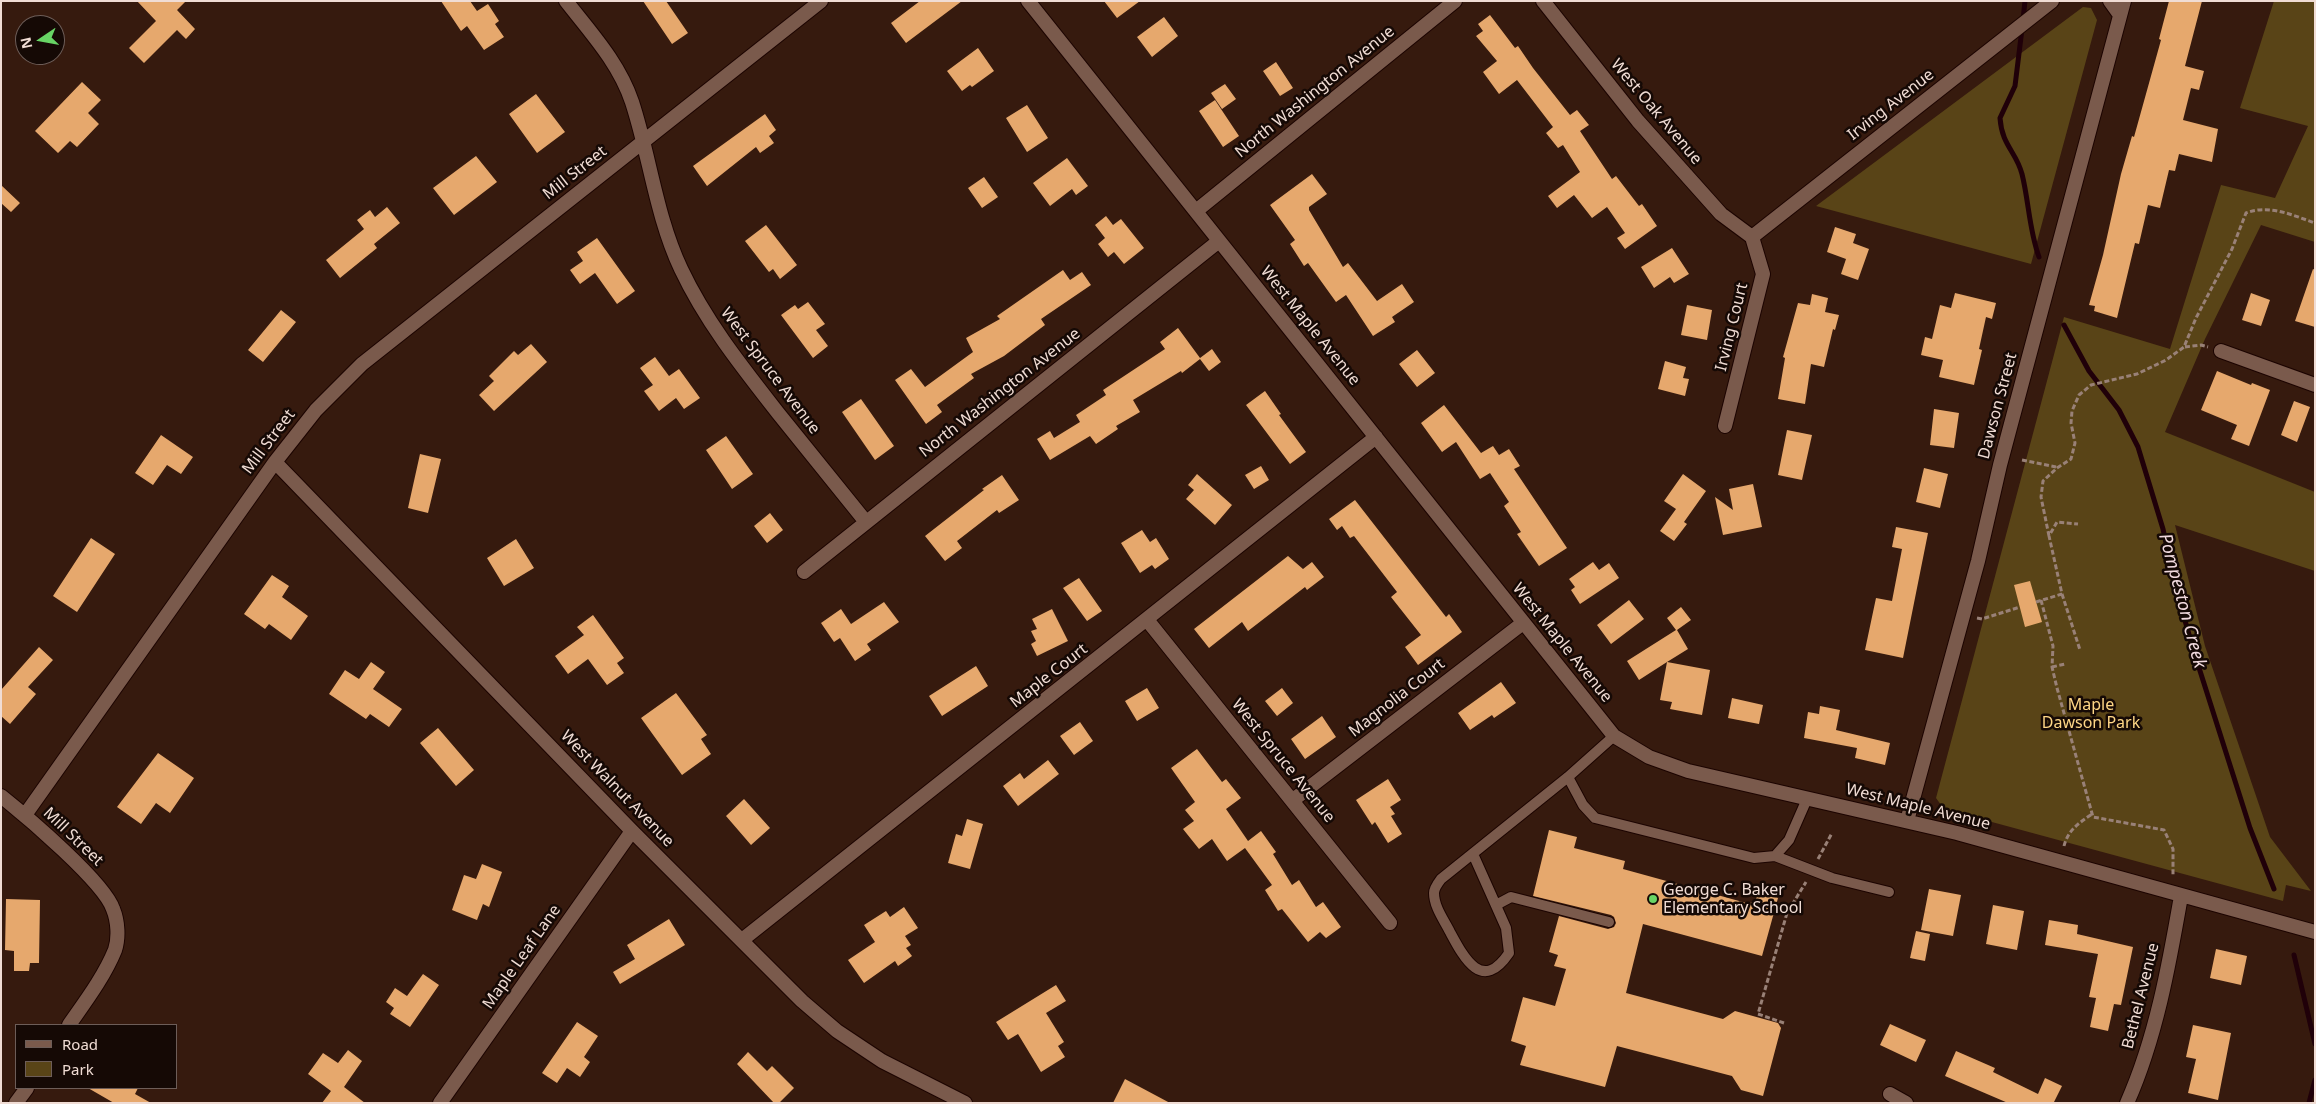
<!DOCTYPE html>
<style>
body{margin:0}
#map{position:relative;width:2316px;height:1104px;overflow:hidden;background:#361a0e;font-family:"Noto Sans",sans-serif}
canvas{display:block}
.frame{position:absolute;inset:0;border:2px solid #f0dcd4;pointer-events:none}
.legend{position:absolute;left:15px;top:1024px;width:162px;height:65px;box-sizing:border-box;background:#150905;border:1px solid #6d5d58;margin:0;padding:6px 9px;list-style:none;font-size:15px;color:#f0dcd4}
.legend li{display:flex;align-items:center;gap:10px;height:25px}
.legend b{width:25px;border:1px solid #6d5d58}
.north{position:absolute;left:15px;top:15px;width:50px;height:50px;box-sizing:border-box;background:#150905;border:1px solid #6d5d58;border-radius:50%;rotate:258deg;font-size:14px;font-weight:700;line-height:20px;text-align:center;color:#f0dcd4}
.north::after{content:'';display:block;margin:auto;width:18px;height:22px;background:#68d465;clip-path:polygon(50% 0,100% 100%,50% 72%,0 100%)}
</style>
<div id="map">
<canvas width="2316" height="1104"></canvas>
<div class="frame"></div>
<ul class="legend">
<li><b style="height:6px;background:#7a5a4c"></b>Road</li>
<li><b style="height:14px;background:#594417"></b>Park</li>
</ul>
<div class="north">N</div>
</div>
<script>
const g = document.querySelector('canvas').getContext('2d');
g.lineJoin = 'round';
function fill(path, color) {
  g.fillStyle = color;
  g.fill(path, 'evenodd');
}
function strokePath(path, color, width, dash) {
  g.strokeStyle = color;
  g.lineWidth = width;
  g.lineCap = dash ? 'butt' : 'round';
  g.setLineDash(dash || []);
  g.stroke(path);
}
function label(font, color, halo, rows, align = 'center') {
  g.font = font + ' "Noto Sans",sans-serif';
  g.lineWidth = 5;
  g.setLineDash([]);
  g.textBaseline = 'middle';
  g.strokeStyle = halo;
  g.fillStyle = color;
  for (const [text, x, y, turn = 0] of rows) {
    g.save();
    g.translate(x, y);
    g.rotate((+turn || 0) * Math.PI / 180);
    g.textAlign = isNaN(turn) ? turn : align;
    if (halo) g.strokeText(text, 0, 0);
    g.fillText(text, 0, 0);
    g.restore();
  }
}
fill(new Path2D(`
 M2274 1H2315V242L2261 225 2205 339 2165 432 2315 492V571L2175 525 2205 646 2270 837 2311 891 2286 885 2283 901 1944 809 1936 798 2064 317 2170 349 2221 185 2275 198 2308 126 2240 108Z
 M2083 7 2091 8 2097 20 2031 264 1816 206Z`), '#594417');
strokePath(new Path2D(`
 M2023 20 2025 1
 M2022 29 2015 86 2000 118C2002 146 2016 151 2022 174 2029 202 2029 230 2039 257
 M2064 325 2089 371 2119 410 2138 447 2163 529 2176 589 2194 652 2250 828 2274 889
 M2294 955 2315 1044
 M2309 1103 2315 1080`), '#200009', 5);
fill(new Path2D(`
 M137 1H186L177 10 195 29 186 39 177 30 144 63 129 48 156 21Z
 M441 1H470L477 11 488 4 499 21 495 24 504 37 484 50 467 26 461 31Z
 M643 1H666L688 33 672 44Z
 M920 1H962L906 43 891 23Z
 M1104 1H1140L1117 18Z
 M2169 1H2202L2185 66 2204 71 2199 90 2191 88 2183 120 2218 129 2212 162 2179 154 2175 171 2169 170 2160 208 2148 205 2139 244 2135 243 2117 318 2094 311 2095 306 2089 305 2103 255 2121 174 2132 136 2134 137 2161 40 2159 39Z
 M1490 15 1515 48 1518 46 1533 68 1570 115 1577 110 1589 125 1580 131 1612 179 1616 176 1639 206 1642 204 1657 226 1625 249 1617 238 1625 233 1607 207 1592 218 1574 195 1557 208 1548 196 1580 172 1563 145 1558 148 1546 133 1553 127 1517 80 1499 94 1483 72 1497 61 1476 36 1483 31 1478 24Z
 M1164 17 1178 36 1152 57 1137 37Z
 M978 48 994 71 972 87 970 85 962 91 947 71Z
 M1276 62 1293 88 1280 96 1263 71Z
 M82 82 101 100 88 113 99 124 77 147 70 141 58 153 35 131Z
 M1225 84 1236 99 1222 109 1211 93Z
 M536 94 565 132 537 153 509 114Z
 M1215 100 1239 136 1223 147 1199 111Z
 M1027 105 1048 138 1027 152 1006 118Z
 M765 114 776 130 769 136 774 143 760 153 756 147 707 186 693 166Z
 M476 156 497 182 454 215 433 188Z
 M1067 158 1088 186 1076 195 1072 189 1050 206 1033 183Z
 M1312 174 1327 194 1309 207V210L1343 267 1348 263 1377 301 1402 284 1414 302 1392 317 1395 322 1373 336 1346 295 1336 302 1308 263 1304 266 1290 244 1295 240 1270 205Z
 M984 177 998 197 982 208 968 188Z
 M1 185 20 203 11 212 1 203Z
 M387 207 400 223 374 244 377 248 340 278 326 260 364 229 357 220 370 210 375 217Z
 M1106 216 1113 225 1121 219 1144 248 1124 264 1114 252 1108 257 1098 244 1105 238 1095 225Z
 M766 225 797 265 780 279 773 269 769 272 745 241Z
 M1835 227 1856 234 1853 243 1869 249 1858 280 1841 274 1846 259 1827 252Z
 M597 238 635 291 617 304 595 273 580 284 570 270 583 261 577 252Z
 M1672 248 1689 274 1674 283 1670 277 1654 288 1641 267Z
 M2313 269 2315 270V327L2295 321Z
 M1063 270 1070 280 1082 272 1091 285 1041 319 1045 325 1004 356 971 374 974 378 937 405 942 412 926 424 895 380 911 369 925 387 973 352 966 338 1000 319 997 316Z
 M1955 293 1996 303 1992 319 1986 317 1979 349 1982 350 1974 385 1939 377 1943 360 1921 355 1925 337 1932 339 1940 305 1951 308Z
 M2251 293 2270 300 2261 326 2242 320Z
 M1812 294 1828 298 1825 312 1839 315 1835 330 1833 329 1824 367 1811 364 1805 404 1778 399 1785 358 1783 357 1798 303 1810 305Z
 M808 302 825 324 816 330 828 346 813 358 781 315 795 305 798 309Z
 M1687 305 1712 310 1707 340 1681 335Z
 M281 310 296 322 263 362 248 350Z
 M1178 328 1200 358 1212 349 1221 362 1209 371 1200 359 1182 373 1181 371 1133 400 1140 412 1116 426 1118 429 1096 444 1090 436 1050 460 1037 439 1050 431 1054 438 1080 422 1076 415 1106 395 1103 390 1165 349 1160 342Z
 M531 344 547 362 494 411 479 395 494 381 489 376 514 351 518 355Z
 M1417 350 1435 373 1417 387 1399 364Z
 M655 357 669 376 679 369 700 398 684 409 676 398 659 411 644 391 653 385 640 368Z
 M1665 361 1686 367 1683 378 1689 379 1685 396 1658 389Z
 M2217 371 2251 385 2252 383 2270 390 2249 446 2231 439 2237 425 2201 410Z
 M1265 391 1281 414 1279 415 1306 452 1290 464 1246 405Z
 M861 399 894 446 875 460 842 412Z
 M2294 401 2310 407 2297 442 2281 435Z
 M1444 405 1481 453 1493 446 1499 455 1509 449 1520 466 1514 469 1567 548 1539 566 1517 534 1521 532 1504 506 1509 502 1490 473 1480 479 1456 442 1442 452 1421 423Z
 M1934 409 1959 413 1954 448 1930 445Z
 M1787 430 1812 435 1802 480 1778 475Z
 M161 435 193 457 181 474 167 465 153 485 135 473Z
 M726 436 753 474 732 489 706 450Z
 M420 454 441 459 428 513 408 508Z
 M1261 466 1269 480 1254 489 1245 475Z
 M1924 468 1948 474 1940 508 1916 502Z
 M1197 474 1232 505 1215 525 1186 499 1194 490 1188 485Z
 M1683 474 1706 491 1684 522 1687 524 1674 541 1660 531 1676 509 1664 501Z
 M1002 475 1019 500 999 513 997 510 957 541 962 548 945 561 925 536 984 490 982 489Z
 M1753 484 1762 527 1723 535 1715 497 1733 510 1729 489Z
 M1355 500 1446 617 1449 614 1462 632 1418 665 1405 647 1421 635 1391 597 1397 592 1354 536 1350 538 1342 526 1337 530 1329 519Z
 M770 513 783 530 767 543 754 526Z
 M1896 527 1928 533 1903 658 1865 650 1876 598 1892 601 1902 549 1892 547Z
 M1142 530 1150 542 1156 538 1169 559 1155 569 1152 565 1140 573 1121 543Z
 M91 538 115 554 77 612 53 596Z
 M516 539 534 568 504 586 487 558Z
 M1288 556 1303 569 1312 562 1324 577 1307 590 1305 587 1248 631 1242 622 1209 648 1194 629Z
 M1593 562 1599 570 1609 563 1619 578 1580 604 1571 590 1575 587 1569 579Z
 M272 575 289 586 282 597 308 616 291 640 269 624 265 629 244 614Z
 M1079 578 1102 611 1087 621 1063 588Z
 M2030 581 2042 622 2025 627 2014 585Z
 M1629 600 1644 619 1611 644 1597 625Z
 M884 602 899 622 867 644 871 650 855 661 840 638 834 642 821 623 841 609 851 624Z
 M1681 607 1691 620 1677 630 1688 649 1667 662 1710 670 1702 715 1670 709 1672 702 1660 700 1667 662 1639 680 1627 661 1676 630 1667 618Z
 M1052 609 1068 641 1037 656 1031 644 1036 641 1031 631 1037 629 1032 619Z
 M593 615 624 658 617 663 624 673 607 685 588 659 568 674 555 656 584 635 577 627Z
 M39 647 53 660 28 687 36 694 10 724 1 716V690Z
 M371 662 385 672 373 689 402 709 389 727 370 714 366 719 329 694 345 670 359 679Z
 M976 666 988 686 942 716 929 696Z
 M1501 682 1516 703 1494 718 1492 715 1470 730 1458 713Z
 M1147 688 1159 708 1137 721 1125 701Z
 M1282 688 1293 703 1277 716 1265 701Z
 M676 693 707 735 701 739 711 754 682 775 641 718Z
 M1732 698 1763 705 1759 724 1728 718Z
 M1820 706 1840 710 1836 730 1890 743 1885 765 1855 758 1857 748 1804 738 1808 712 1819 714Z
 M1322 716 1336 737 1305 759 1291 739Z
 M1080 722 1093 741 1074 755 1060 736Z
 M438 728 474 770 456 786 420 743Z
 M1197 749 1222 782 1226 779 1241 798 1226 809 1248 841 1261 831 1276 852 1273 854 1292 885 1299 880 1316 907 1323 902 1341 927 1326 938 1320 932 1308 942 1282 909 1278 911 1265 890 1272 885 1245 848 1227 861 1212 839 1199 849 1183 829 1194 821 1185 810 1195 802 1171 768Z
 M158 753 194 778 170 813 156 803 141 824 117 807Z
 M1048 760 1059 774 1018 806 1003 786 1020 773 1024 779Z
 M1388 779 1401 800 1390 807 1395 814 1391 816 1402 834 1388 843 1375 822 1372 825 1356 800Z
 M744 799 770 828 751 845 726 816Z
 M967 819 983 824 970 869 948 863 956 834 962 836Z
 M1549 830 1577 837 1574 848 1625 861 1623 869 1750 904 1751 902 1755 903 1758 892 1778 898 1762 956 1643 924 1626 993 1723 1019 1735 1011 1778 1023 1781 1028 1763 1096 1741 1090 1732 1076 1617 1046 1605 1087 1520 1065 1526 1046 1511 1041 1523 997 1555 1006 1566 969 1554 966 1558 955 1549 952 1559 916 1608 929 1614 927 1616 923 1614 917 1611 915 1533 896Z
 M482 864 502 872 489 907 483 904 477 920 452 910 464 875 476 879Z
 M1929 889 1961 895 1953 936 1921 930Z
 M6 899 40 900 39 963H30L29 971H14V951L5 950Z
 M1993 905 2024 911 2017 950 1986 944Z
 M904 907 918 928 905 936 911 945 906 948 912 956 898 966 895 961 864 983 848 960 875 942 864 925 886 911 890 917Z
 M669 919 685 945 620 984 613 972 635 959 627 945Z
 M2049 920 2078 925 2077 934 2133 947 2121 1005 2114 1004 2108 1031 2090 1027 2096 998 2089 997 2098 954 2045 945Z
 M1916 931 1930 934 1925 961 1910 958Z
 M2216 949 2247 956 2241 985 2210 978Z
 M423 974 439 985 410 1027 390 1014 394 1008 386 1002 395 988 407 996Z
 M1056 985 1066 1001 1046 1013 1064 1042 1058 1046 1065 1057 1041 1072 1018 1034 1008 1040 996 1022Z
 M577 1022 598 1036 584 1057 590 1062 580 1077 567 1068 557 1083 542 1073Z
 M1890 1024 1926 1040 1916 1062 1880 1045Z
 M2193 1025 2231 1033 2218 1100 2188 1093 2196 1059 2186 1057Z
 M348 1050 362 1061 344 1087 365 1103H322L331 1091 308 1074 323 1053 338 1063Z
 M1956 1051 1995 1068 1993 1072 2038 1094 2045 1078 2062 1086 2054 1102 2056 1103H2008L1945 1076Z
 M748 1052 767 1071 772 1066 794 1088 779 1103H774L737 1064Z
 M1125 1079 1170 1103H1113Z
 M88 1088H138L135 1094 151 1103H114Z`), '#e6a86d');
const service = new Path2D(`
 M1568 777 1583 805 1595 818 1754 858 1775 856 1832 878 1889 892
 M1473 854 1506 928 1509 953C1482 993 1464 958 1450 932 1444 920 1434 907 1434 893 1434 888 1438 883 1441 879L1568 777 1614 736
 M1775 856 1789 840 1807 799
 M1496 905 1511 897 1609 922`);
const minor = new Path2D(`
 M566 1C591 33 619 63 632 102 650 157 656 216 681 269 706 322 742 367 778 413 807 449 836 485 866 522
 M1028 1 1614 736 1649 757 1688 771 1957 833 2315 932
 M1543 1 1638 121 1721 214 1752 237
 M2110 1 2120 15
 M1196 211 1455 1
 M1752 237 2052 1
 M2221 351 2315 385
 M1725 426 1763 274 1752 237
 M275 462 632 831 802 1001 837 1031 882 1061 965 1103
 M804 572 1219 241
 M1148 621 1390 923
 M1 796C26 816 104 882 113 909 118 921 119 938 115 950 104 977 85 1002 69 1025
 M1293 800 1523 623
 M25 815 275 462 316 410 362 364 821 1
 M1907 821 1978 561 2000 465 2124 1
 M742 940 1376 437
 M1890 1094 1906 1103
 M16 1103 27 1088
 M440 1103 632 831
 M2127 1103C2156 1038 2169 965 2181 896`);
strokePath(service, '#1c0400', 12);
strokePath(minor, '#1c0400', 16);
strokePath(new Path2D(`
 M2185 347 2201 345 2208 347
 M2022 460 2056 467
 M2049 536 2041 497 2043 481 2057 468 2071 459 2075 443 2071 423 2072 411 2079 395 2091 385 2137 374 2166 360 2184 347 2196 318 2232 249 2246 213C2269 204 2292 215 2315 223
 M2062 594 2080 650
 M2041 600 2053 646 2052 667 2057 688 2093 817 2164 830 2173 849V875
 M2036 602 2062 594 2049 536 2057 522 2078 524
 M1977 618 1982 619 2020 607
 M2052 667 2065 664
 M2064 846C2068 830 2079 823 2092 814
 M1818 859 1832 833
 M1784 1023 1758 1014 1787 913 1806 882`), '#998177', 3, [5, 2.5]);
strokePath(service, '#7a5a4c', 10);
strokePath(minor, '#7a5a4c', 14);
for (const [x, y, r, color] of [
 [1653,899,5,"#68d465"]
]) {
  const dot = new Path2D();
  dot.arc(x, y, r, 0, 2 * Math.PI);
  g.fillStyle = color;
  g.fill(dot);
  strokePath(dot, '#150905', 2);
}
label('16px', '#f0dcd4', '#150905', [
 ["North Washington Avenue",1315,92,-39],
 ["Irving Avenue",1891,105,-38],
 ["West Oak Avenue",1656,112,50],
 ["Mill Street",575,173,-38],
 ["West Maple Avenue",1310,326,51],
 ["Irving Court",1732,327,-76],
 ["West Spruce Avenue",770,371,53],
 ["North Washington Avenue",1000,393,-38],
 ["Dawson Street",1998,406,-75],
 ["Mill Street",269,442,-53],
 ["West Maple Avenue",1562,643,51],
 ["Maple Court",1049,676,-38],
 ["Magnolia Court",1397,698,-38],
 ["West Spruce Avenue",1283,761,51],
 ["West Walnut Avenue",617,789,46],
 ["West Maple Avenue",1918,807,14],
 ["Mill Street",73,837,44],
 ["Maple Leaf Lane",522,957,-55],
 ["Bethel Avenue",2141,996,-76]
]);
label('16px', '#fed686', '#150905', [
 ["Maple",2091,705],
 ["Dawson Park",2091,723]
]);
label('16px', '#f0dcd4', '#150905', [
 ["George C. Baker",1663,890],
 ["Elementary School",1663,908]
], 'left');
label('italic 18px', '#f0d9dd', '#150905', [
 ["Pompeston Creek",2182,601,75]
]);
</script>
